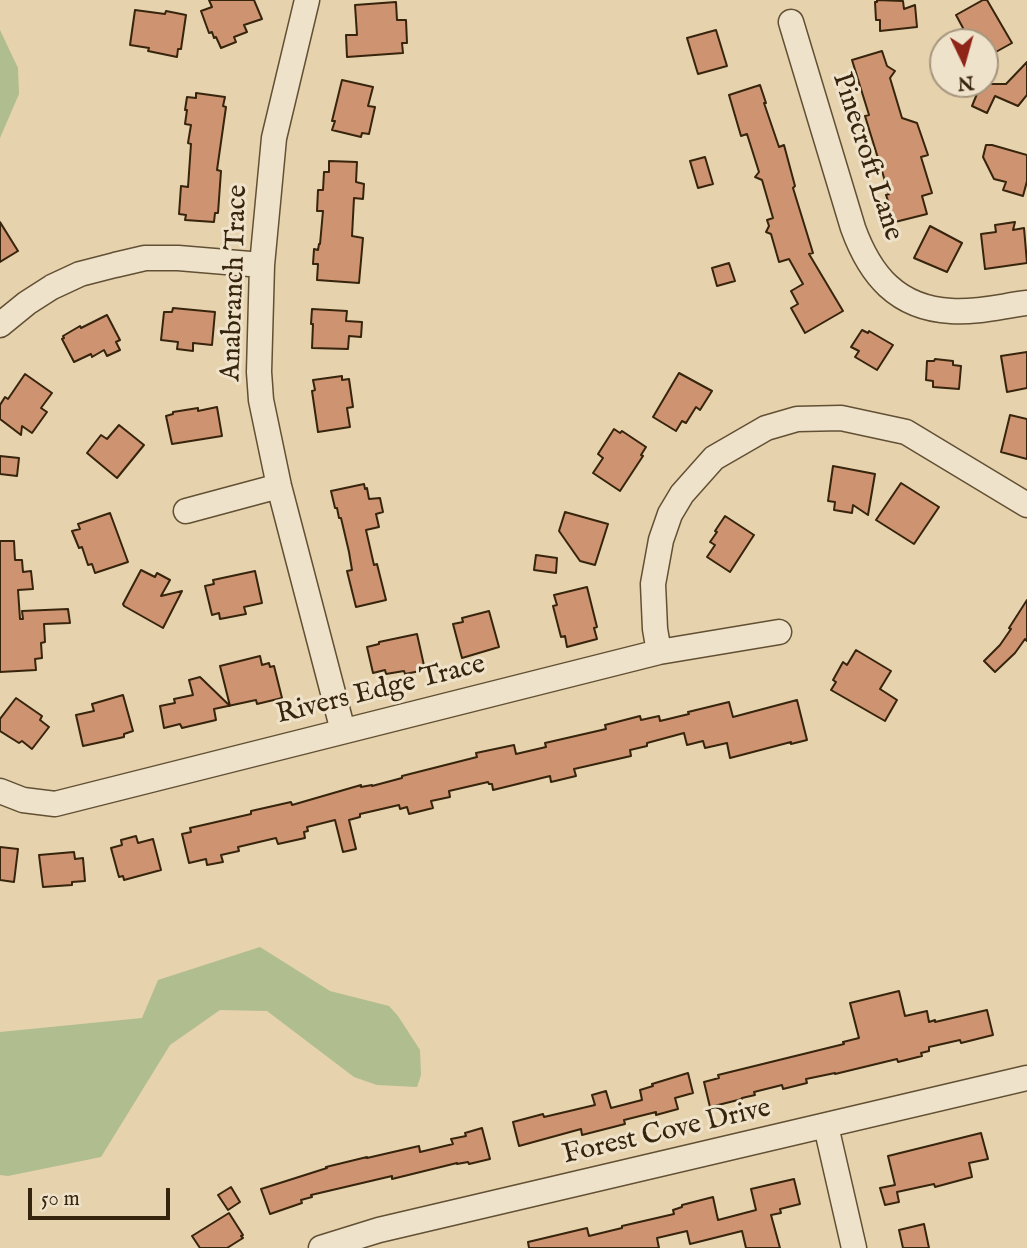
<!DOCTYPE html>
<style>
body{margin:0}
#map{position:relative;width:1027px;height:1248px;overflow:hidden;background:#e6d2ad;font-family:"IM FELL English",serif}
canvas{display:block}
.north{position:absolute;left:929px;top:28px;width:70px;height:70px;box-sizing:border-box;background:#efe2ca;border:2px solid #a5967e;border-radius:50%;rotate:175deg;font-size:19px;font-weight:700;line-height:28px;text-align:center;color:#36240c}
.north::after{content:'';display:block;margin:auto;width:24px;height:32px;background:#8f2418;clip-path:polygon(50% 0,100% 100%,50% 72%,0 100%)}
.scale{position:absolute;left:28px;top:1188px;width:142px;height:32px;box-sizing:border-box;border:4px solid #36240c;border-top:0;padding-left:9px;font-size:21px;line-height:24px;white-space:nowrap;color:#36240c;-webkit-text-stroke:5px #efe2ca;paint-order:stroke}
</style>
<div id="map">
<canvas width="1027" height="1248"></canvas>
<div class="north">N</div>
<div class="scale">50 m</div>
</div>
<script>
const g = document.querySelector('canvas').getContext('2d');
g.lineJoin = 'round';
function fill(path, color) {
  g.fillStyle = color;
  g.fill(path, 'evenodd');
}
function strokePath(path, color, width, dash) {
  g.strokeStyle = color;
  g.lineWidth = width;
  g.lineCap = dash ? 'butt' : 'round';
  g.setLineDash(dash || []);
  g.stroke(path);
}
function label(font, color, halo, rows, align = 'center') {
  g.font = font + ' "IM FELL English",serif';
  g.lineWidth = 6;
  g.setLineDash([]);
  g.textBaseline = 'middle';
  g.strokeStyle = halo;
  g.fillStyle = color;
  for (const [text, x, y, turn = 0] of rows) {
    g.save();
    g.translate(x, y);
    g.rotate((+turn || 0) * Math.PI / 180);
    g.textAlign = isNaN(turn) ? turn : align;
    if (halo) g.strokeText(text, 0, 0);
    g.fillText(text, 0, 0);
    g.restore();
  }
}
fill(new Path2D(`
 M0 30 18 68 19 94 0 138Z
 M260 947 330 991 389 1006 398 1016 420 1050 421 1075 417 1087 377 1085 354 1077 267 1011 220 1010 170 1045 101 1157 8 1176 0 1175V1032L142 1018 158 980Z`), '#b0bd8e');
const building = new Path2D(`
 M209 0H254L262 19 244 25 247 32 234 37 236 42 221 48 216 37 214 38 212 32 209 33 201 11 212 7Z
 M877 0 903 1 904 9 915 5 917 27 880 31V20H876L875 2H877Z
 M983 0H987L1012 43 985 58V42H971L968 36 961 34 963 28 956 15Z
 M396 2 397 20H406L407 43H402L403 53 347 57 346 35H357L355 5Z
 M135 10 165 14 166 11 186 15 181 49H178L177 57 148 51 149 48 130 45Z
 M716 30 727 66 698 74 687 38Z
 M882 51 887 66 895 71 890 78 902 118 917 123 928 155 921 157 932 193 922 196 927 214 895 222 886 195 889 194 865 116 869 115 852 60Z
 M1027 62V95L1018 106 995 96 987 113 972 106 979 89 967 84H1006Z
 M342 80 373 87 368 106 375 107 369 134 362 133 361 137 332 130 335 121H332Z
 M760 85 766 103H764L779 147 784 145 795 186 793 188 813 253 809 254 843 311 805 333 791 308 798 304 791 291 803 284 789 259 779 262 771 234 766 232 769 226 767 220 773 218 762 180 755 177 759 172 747 134 741 136 729 95Z
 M196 93 225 97 223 106 226 107 217 170 221 171 218 213H215L214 222 185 220 186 215 179 214 181 186 188 187 191 144 188 143 191 125 185 124 187 110H185L187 97 196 98Z
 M986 145H992L1027 155V181L1023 196 1003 190 1006 182 994 179 983 157Z
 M705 157 713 184 698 188 690 161Z
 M329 161 357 162 356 182 364 184 363 199 354 198 352 236 363 238 359 283 317 280 318 264H313L314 249 318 250 319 244H320L323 211H317L318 190H323L324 172H329Z
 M0 222 18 251 0 262Z
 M1015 222 1013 230 1024 228 1027 263 985 269 981 234 996 232 995 225Z
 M930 226 962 243 947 272 914 258Z
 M729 263 735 281 717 286 712 268Z
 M173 308 215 312 212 345 193 343V351L177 349 178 342 161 340 164 312H172Z
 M312 309 347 311 346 321 362 322 361 337 349 336 348 349 312 348 313 324H311Z
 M107 315 120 340 116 342 120 350 107 356 104 350 92 357 91 354 74 362 62 339 64 338 63 336 80 326 81 328Z
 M862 330 868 333 869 331 893 345 877 370 855 357 859 351 851 347Z
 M1027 352V388L1007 392 1001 356Z
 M935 359 953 361V365L961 366 959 389 933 387V381L926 380 927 361H934Z
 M679 373 712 391 700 410 696 407 686 423 682 421 676 431 653 417Z
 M25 374 52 393 41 408 47 412 32 433 22 426 21 435 0 419V405L5 397 8 399Z
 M342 376V380L349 379 353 407 347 408 350 427 318 432 312 391 315 390 313 380Z
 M217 407 222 436 172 444 166 416 173 414V412L198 408V411Z
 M1010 415 1027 419V459L1001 452Z
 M119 425 144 445 117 478 87 453 101 435 107 439Z
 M614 429 620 433 622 431 646 447 641 455 643 456 620 491 593 473 603 458 598 454Z
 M0 456 19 458 17 476 0 474Z
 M833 466 875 474 868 515 853 505 852 513 834 510 835 502 828 501Z
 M901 483 939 507 914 544 876 520Z
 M364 484 365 489 367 488 369 499 380 498 383 512 376 514 379 527 366 530 374 565 377 564 386 600 356 607 347 571 352 570 349 552 341 518H339L337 508H335L331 491Z
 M565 512 608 524 595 565 580 561 559 531Z
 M110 513 128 562 95 573 92 564 88 565 82 547 79 548 72 531 80 529 78 524Z
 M725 516 754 535 730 572 707 557 715 545 710 542 717 532 715 531Z
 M0 541H14L15 560H22L23 572 31 571 33 589 18 590 20 619H23L22 611 68 609 70 623 44 624 45 642 41 643 42 658 35 659 36 670 0 672Z
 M536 555 557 558 556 573 534 570Z
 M141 570 155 577 157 573 170 580 161 596 182 591 163 628 124 606 123 604Z
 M255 571 262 603 244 607 246 614 220 619 219 613 212 615 205 586 214 584 213 580Z
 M587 587 597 627 594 628 597 639 567 647 565 636 561 637 553 606 557 605 554 595Z
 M1027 600V641L1025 639 1015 653 995 672 984 661 1000 645 1011 629 1009 628Z
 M489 611 499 647 462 658 453 624 463 622 462 618Z
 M417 634 425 670 405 674 404 671 386 674 385 670 373 673 367 647 379 644V642Z
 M856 650 891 671 880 689 897 700 885 721 831 690 836 682 833 680 843 662 847 665Z
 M260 656 262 665 269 663 270 667 274 666 282 698 257 704 256 700 214 709 216 720 182 728 180 724 164 728 160 706 175 703 174 699 193 695 189 680 200 677 230 706 220 666Z
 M123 695 133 731 124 734V737L83 746 76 715 94 711 92 704Z
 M16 698 42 716 40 720 49 727 32 749 22 741 19 743 0 731V719Z
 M797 700 807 740 791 744V742L730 758 727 743 705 748 703 741 687 745 684 733 647 743V746L630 750 631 756 574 769 576 776 551 782 550 776 493 790 492 784H489L488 782 449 791 450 797 431 801 433 808 409 814 407 807 400 809 399 805 360 814V817L349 820 356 849 343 852 335 820 307 827 308 831 304 832 305 838 278 844 276 838 238 847 239 851 221 855 223 862 207 865 206 859 189 863 182 834 191 832 190 828 251 814V811L291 802 292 805 361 785V787L372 785V786L402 778V776L477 757 476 753 514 745 516 754 546 747 545 743 606 729 605 725 640 716 641 720 659 716 660 721 689 714 688 712 729 702 733 717Z
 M136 836 138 843 153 839 161 870 124 880 123 876 119 877 111 848 122 845 121 840Z
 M0 847 18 849 14 882 0 880Z
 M74 852 75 859 83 858 85 881 72 882V885L43 887 39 855Z
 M899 991 905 1016 927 1011 929 1022 935 1020V1022L987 1010 993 1035 961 1043 960 1040 929 1047V1051L921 1053 922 1056 898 1062 897 1059 835 1074V1073L806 1079 807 1083 783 1089 782 1085 754 1092 755 1095 742 1098V1099L710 1107 704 1082 719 1078 718 1075 844 1044 843 1042 859 1038 850 1003Z
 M688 1073 693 1093 675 1098 678 1109 656 1115V1112L624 1120 625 1124 582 1135 581 1129 519 1146 513 1122 543 1114 544 1117 595 1105 592 1095 606 1091 611 1108 642 1100 640 1090 653 1086 652 1084Z
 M482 1128 490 1159 469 1164 468 1162 457 1164V1163L392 1179V1176L311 1195 312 1197 301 1200 302 1203 270 1214 261 1189 327 1168 326 1167 367 1157V1158L419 1146 420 1152 453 1144 451 1139 466 1136 465 1133Z
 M981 1133 988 1159 969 1163 972 1177 935 1187 934 1184 897 1192 899 1202 885 1205 880 1188 895 1185 888 1156Z
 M794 1179 800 1204 780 1209 781 1213 771 1215 780 1248H746L742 1231 690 1244 687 1231 657 1238 659 1248H529L528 1242 587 1228 589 1236 622 1228V1226L674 1214 673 1210 682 1207V1205L713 1197 718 1220 756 1210 751 1189Z
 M231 1187 240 1202 228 1210 218 1195Z
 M229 1213 243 1235 241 1236 243 1238 227 1248H200L192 1236Z
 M924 1224 929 1248H903L899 1230Z`);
fill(building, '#ce9370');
strokePath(building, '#36240c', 2);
const minor = new Path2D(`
 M307 0 274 138 262 265 259 372 261 400 279 486 343 731
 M791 22 853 228C870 275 897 308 951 311 976 313 1002 306 1027 303
 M0 325 27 303 52 287 80 274 115 265 145 258H178L262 265
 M186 511 279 486
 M659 652 655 629 653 584 661 540 670 514 682 494 714 458 766 428 797 419 841 418 906 432 1027 505
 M0 791 23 800 55 804 659 652 779 632
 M826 1126 854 1248
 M321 1248 379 1230 1027 1078`);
strokePath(minor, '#625034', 27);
strokePath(minor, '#efe2ca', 24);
label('28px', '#36240c', '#efe2ca', [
 ["Pinecroft Lane",866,157,72],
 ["Anabranch Trace",236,283,-88],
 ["Rivers Edge Trace",381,691,-14],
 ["Forest Cove Drive",667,1133,-13]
]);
</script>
